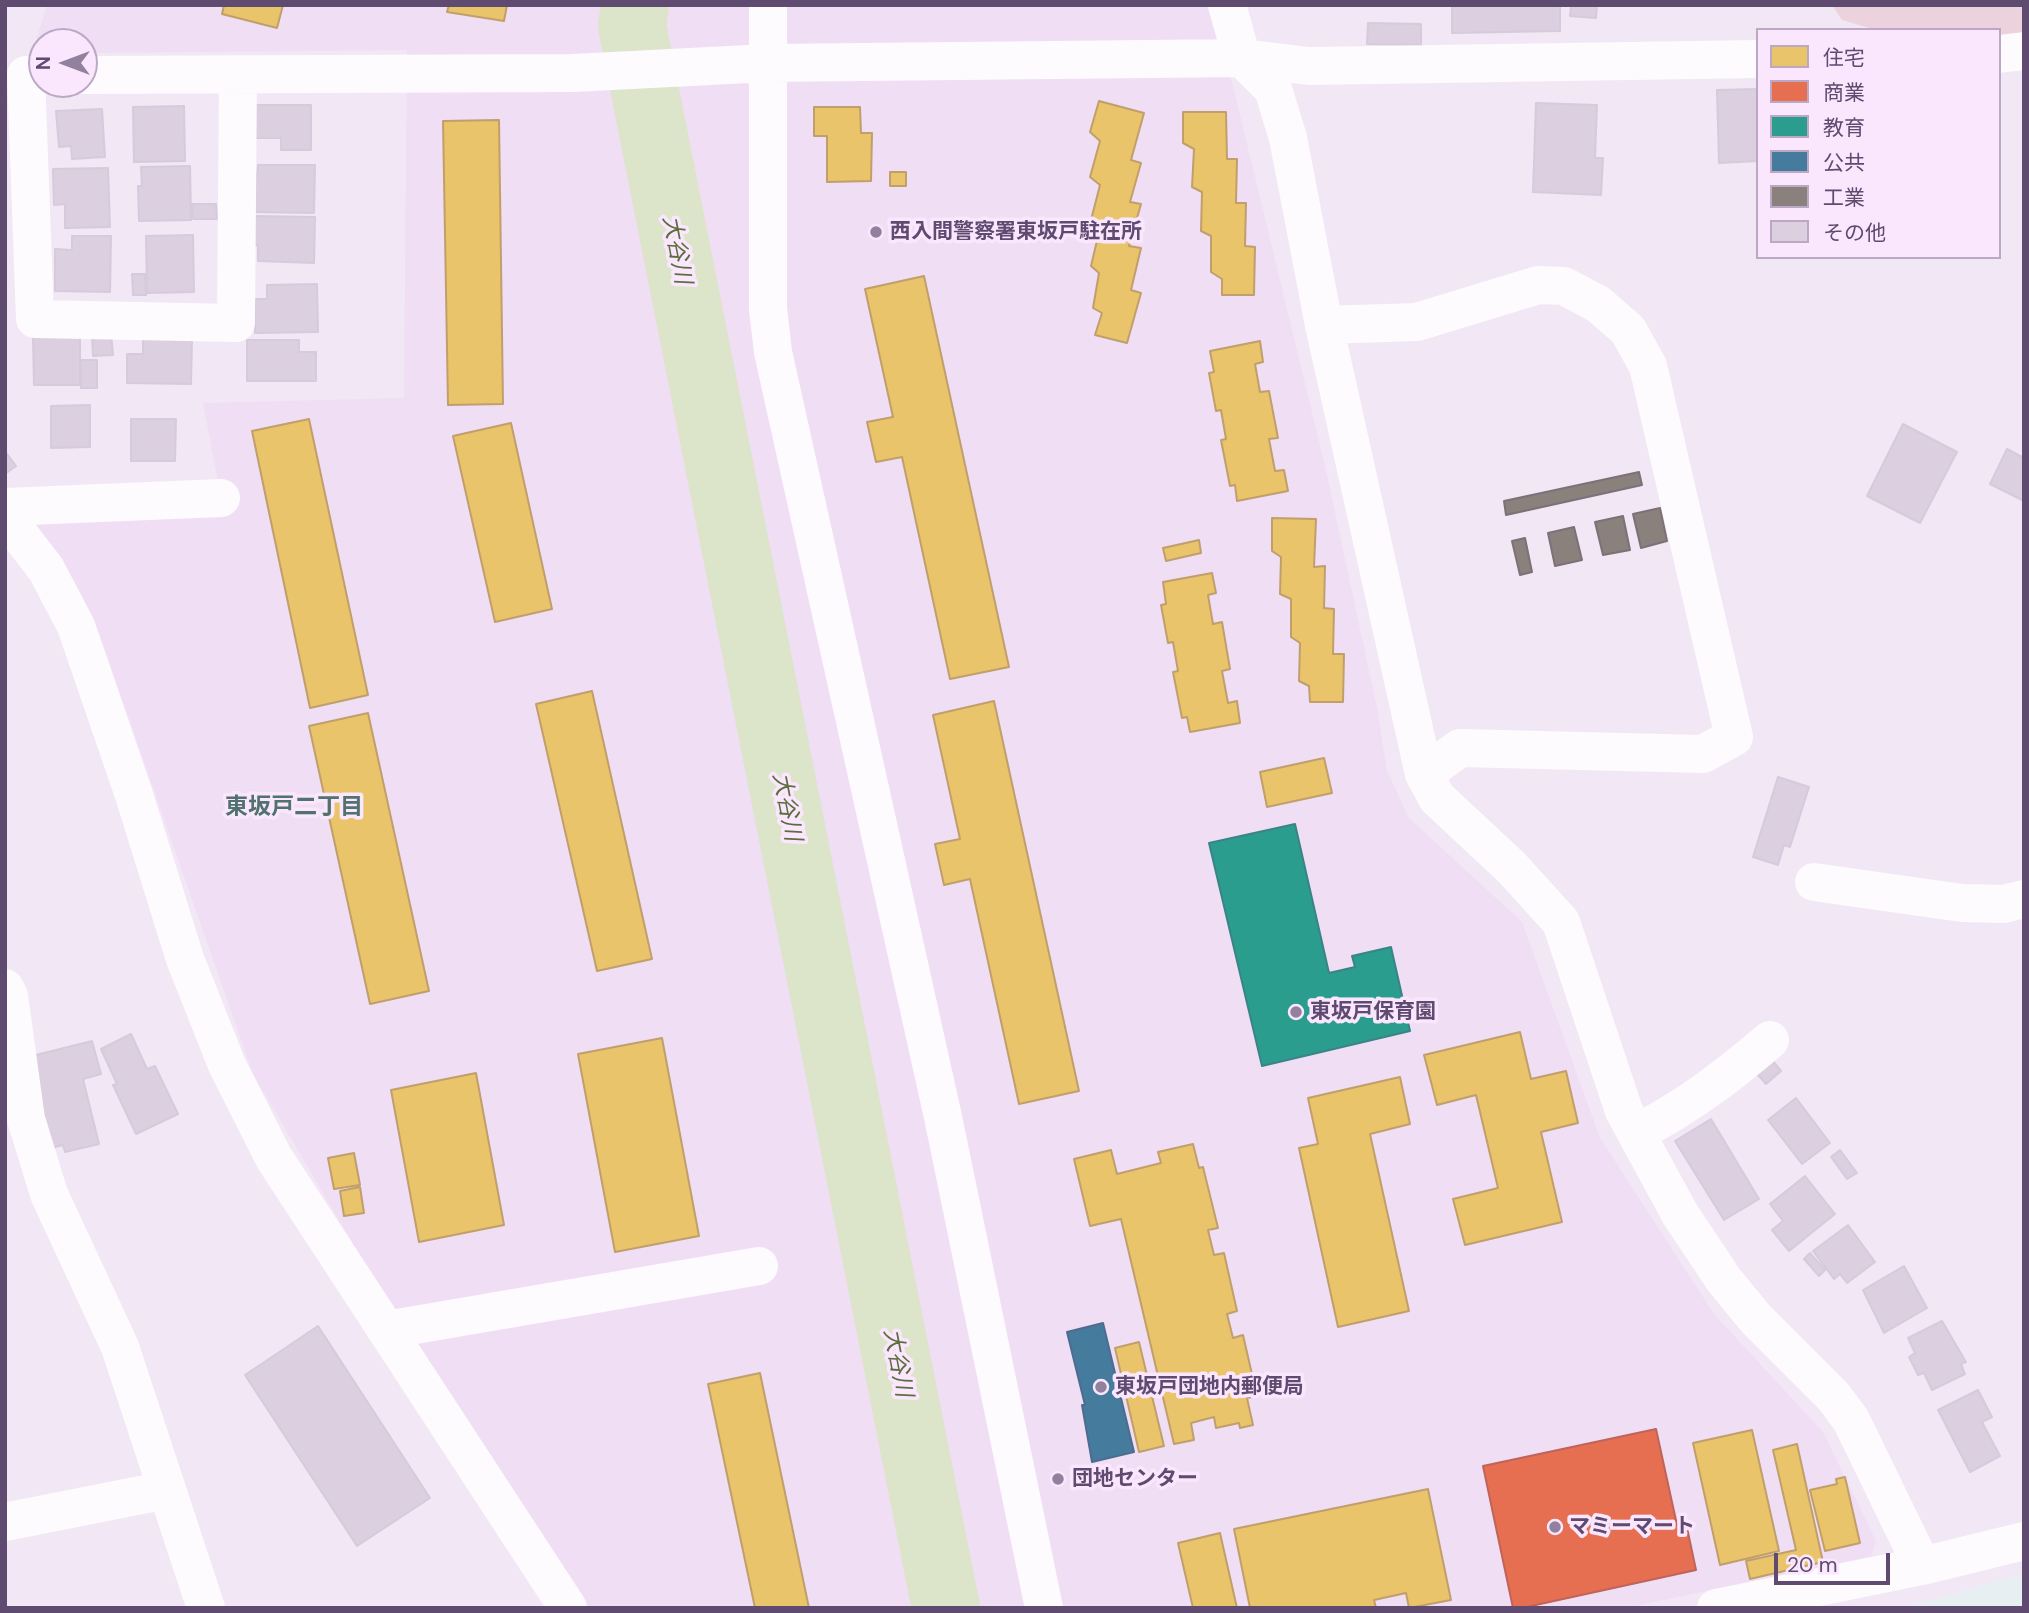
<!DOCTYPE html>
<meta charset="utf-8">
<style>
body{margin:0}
#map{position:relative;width:2029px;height:1613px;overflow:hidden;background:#f2e7f4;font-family:"DM Sans","Noto Sans JP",sans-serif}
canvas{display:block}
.frame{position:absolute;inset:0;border:7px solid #5f4a70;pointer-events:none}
.legend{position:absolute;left:1756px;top:28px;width:245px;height:231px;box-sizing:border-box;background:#fae7fe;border:2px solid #bca8c5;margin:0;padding:9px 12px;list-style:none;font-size:21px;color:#5f4a70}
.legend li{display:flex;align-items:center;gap:14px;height:35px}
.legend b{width:35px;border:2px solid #bca8c5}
.north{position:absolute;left:28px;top:28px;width:70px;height:70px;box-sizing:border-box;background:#fae7fe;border:2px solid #bca8c5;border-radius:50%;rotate:270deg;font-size:19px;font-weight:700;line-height:28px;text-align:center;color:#5f4a70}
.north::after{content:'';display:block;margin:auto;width:24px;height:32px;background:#92819e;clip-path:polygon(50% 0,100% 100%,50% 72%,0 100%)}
.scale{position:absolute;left:1774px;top:1553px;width:116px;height:32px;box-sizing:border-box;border:4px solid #5f4a70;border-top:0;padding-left:9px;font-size:21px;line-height:24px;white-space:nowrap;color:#5f4a70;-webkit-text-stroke:5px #fae7fe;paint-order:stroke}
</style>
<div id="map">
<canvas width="2029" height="1613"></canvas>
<div class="frame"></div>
<ul class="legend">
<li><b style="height:19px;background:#e9c46a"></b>住宅</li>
<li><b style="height:19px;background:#e76f51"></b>商業</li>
<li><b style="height:19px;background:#2a9d8f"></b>教育</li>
<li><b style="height:19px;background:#457b9d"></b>公共</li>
<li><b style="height:19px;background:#8a817c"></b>工業</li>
<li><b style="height:19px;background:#dbcfe0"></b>その他</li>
</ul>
<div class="north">N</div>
<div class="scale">20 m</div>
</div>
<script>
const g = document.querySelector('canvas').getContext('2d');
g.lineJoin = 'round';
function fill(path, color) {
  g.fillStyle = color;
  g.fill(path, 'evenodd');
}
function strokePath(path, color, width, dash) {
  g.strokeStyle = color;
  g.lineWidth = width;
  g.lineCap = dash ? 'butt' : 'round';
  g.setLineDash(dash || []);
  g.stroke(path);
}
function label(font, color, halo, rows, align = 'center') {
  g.font = font + ' "DM Sans","Noto Sans JP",sans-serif';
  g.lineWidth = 7;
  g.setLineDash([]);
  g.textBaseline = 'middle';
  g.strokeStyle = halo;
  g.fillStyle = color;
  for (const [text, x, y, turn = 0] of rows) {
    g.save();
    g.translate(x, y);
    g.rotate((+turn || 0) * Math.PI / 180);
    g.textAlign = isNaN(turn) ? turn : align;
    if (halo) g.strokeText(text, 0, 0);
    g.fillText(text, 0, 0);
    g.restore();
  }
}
fill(new Path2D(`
 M47 5H1209L1233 86 1325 466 1377 708 1387 771 1409 818 1522 922 1600 1138 1714 1314 1823 1432 1876 1541 1871 1556 1626 1608H587L393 1312 253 1074 98 630 34 524 224 514 203 403 404 398 407 50 84 53V42H42V53H32Z`), '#f0def5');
fill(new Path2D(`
 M2024 1573V1608H1895L1936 1599Z`), '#e7eff3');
fill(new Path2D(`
 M1832 5H2024V36L1999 39V30H1876L1842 20Z`), '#ecd2dc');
const homes = new Path2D(`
 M224 5H283L277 28 222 14Z
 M449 5H507L504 21 447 12Z
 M1099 101 1144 113 1131 160 1141 163 1130 202 1141 204 1129 246 1141 248 1131 290 1141 293 1127 343 1095 335 1102 313 1093 308 1099 273 1091 266 1100 228 1091 220 1100 185 1090 177 1100 141 1090 132Z
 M814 107H860L861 133H872L871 181 827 182V136H814Z
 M1183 112H1226L1227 159H1237L1236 203H1246L1245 246 1255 247 1254 295H1222V279L1211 272V236L1201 231 1202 192 1192 187 1194 149 1183 143Z
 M499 120 503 404 448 405 443 121Z
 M890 172H906V186H890Z
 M924 276 1009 667 950 679 902 457 876 462 867 422 893 417 865 289Z
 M1260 341 1263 362 1255 364 1260 392 1269 391 1278 438 1269 439 1275 471 1284 470 1288 491 1237 501 1235 485 1230 486 1221 440 1226 439 1221 410 1216 411 1209 373 1214 372 1210 351Z
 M309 419 368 695 310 708 252 431Z
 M511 423 552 609 495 622 453 436Z
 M1272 518 1316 519 1314 567 1325 566 1324 608 1334 609 1333 654H1344L1343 702H1310L1309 686 1299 681 1300 643 1291 637V599L1280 594 1281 557 1272 551Z
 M1199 540 1201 553 1166 561 1163 548Z
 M1212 573 1216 593 1208 595 1213 624 1222 622 1230 669 1222 671 1228 703 1237 701 1240 723 1190 732 1187 717 1182 718 1173 672 1178 671 1173 642 1168 643 1161 605 1166 604 1163 582Z
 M592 691 652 959 597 971 536 704Z
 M994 701 1079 1091 1019 1104 970 879 944 885 935 844 960 839 933 715Z
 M368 713 429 991 370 1004 309 726Z
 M1324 758 1332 793 1267 807 1260 772Z
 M1520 1032 1531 1079 1566 1071 1578 1123 1541 1132 1562 1222 1465 1245 1453 1199 1498 1188 1476 1095 1437 1105 1424 1055Z
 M662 1038 699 1236 615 1252 578 1054Z
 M476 1073 504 1225 419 1242 391 1090Z
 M1400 1077 1410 1124 1370 1134 1409 1311 1338 1327 1299 1148 1318 1144 1308 1098Z
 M1193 1144 1199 1168 1203 1167 1218 1228 1208 1230 1214 1255 1224 1253 1237 1311 1227 1314 1233 1338 1243 1335 1257 1396 1247 1398 1253 1425 1240 1428 1239 1423 1216 1428 1214 1417 1191 1423 1194 1440 1174 1444 1121 1219 1090 1226 1074 1159 1111 1150 1117 1174 1161 1163 1158 1152Z
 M354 1153 360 1185 334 1189 328 1158Z
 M360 1187 364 1213 344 1216 340 1191Z
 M1139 1342 1164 1446 1139 1452 1115 1348Z
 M760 1373 809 1608H755L708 1384Z
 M1752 1430 1779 1551 1720 1565 1693 1443Z
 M1797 1444 1823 1562 1750 1579 1746 1561 1796 1550 1773 1450Z
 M1845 1477 1860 1543 1825 1551 1810 1490 1837 1484 1836 1479Z
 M1428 1489 1451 1600 1409 1608 1406 1593 1374 1600 1376 1608H1250L1234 1529Z
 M1220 1533 1237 1608H1193L1178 1543Z`);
fill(homes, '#e9c46a');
strokePath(homes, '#c09f6c', 2);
const shops = new Path2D(`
 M1656 1429 1677 1525 1686 1523 1696 1570 1522 1608H1513L1483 1466Z`);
fill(shops, '#e76f51');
strokePath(shops, '#be645a', 2);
const schools = new Path2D(`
 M1295 824 1329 973 1355 967 1352 956 1391 947 1410 1031 1262 1066 1209 843Z`);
fill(schools, '#2a9d8f');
strokePath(schools, '#3a8486', 2);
const public = new Path2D(`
 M1103 1323 1134 1452 1092 1462 1082 1405H1085L1067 1332Z`);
fill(public, '#457b9d');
strokePath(public, '#4d6c90', 2);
const industry = new Path2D(`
 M1639 472 1642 485 1506 515 1504 501Z
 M1660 508 1667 541 1641 548 1633 514Z
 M1623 516 1630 550 1603 555 1595 522Z
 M1574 527 1582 560 1555 566 1548 533Z
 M1525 538 1532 572 1520 575 1512 541Z`);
fill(industry, '#8a817c');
strokePath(industry, '#7d7078', 2);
strokePath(new Path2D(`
 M635 5 632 26 946 1608`), '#dce4c9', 68);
const building = new Path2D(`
 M1452 5H1560V31L1452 33Z
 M1571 5H1597L1596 18 1570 16Z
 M1368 23 1421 24V45L1367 44Z
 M1758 89V161L1719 163 1717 90Z
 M1536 103 1597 105 1595 158H1603L1601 195 1533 192Z
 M249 105H311V150H281V138H249Z
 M184 106 185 161 134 162 133 107Z
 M102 109 105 157 72 159 71 146 59 147 56 111Z
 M258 165H315L314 213 251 212 252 176H257Z
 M190 166 191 220 139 221 138 186H142L141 167Z
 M108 168 110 227 65 228V204L54 205 53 169Z
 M192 204H216L217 219H193Z
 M253 216 315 217 314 263 258 261V245H251Z
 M193 235 194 292 147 293 146 236Z
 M72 236H111L110 292 55 291V249L72 250Z
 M132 274H145L146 295H133Z
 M317 284 318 332 255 333V299H267V285Z
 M111 333 113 355 93 356 92 334Z
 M33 337H80V385H34Z
 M143 338H192L191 384 127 383V354H143Z
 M247 340H299V352H316V381H247Z
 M81 360H97V388H81Z
 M90 405V447L51 448V406Z
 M131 419H176L175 461H131Z
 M1903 424 1957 452 1920 523 1867 496Z
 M2007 449 2024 458V501L1990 484Z
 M5 451 16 466 5 474Z
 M1778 777 1809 787 1790 847 1784 845 1778 865 1753 857Z
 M131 1034 147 1069 155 1066 178 1114 136 1134 113 1085 117 1084 101 1049Z
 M92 1041 101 1074 83 1079 99 1144 65 1152 63 1145 51 1148 37 1090 32 1056Z
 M1768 1055 1781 1071 1766 1084 1753 1069Z
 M1796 1098 1830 1143 1802 1164 1768 1120Z
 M1711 1119 1759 1199 1724 1220 1675 1141Z
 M1840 1150 1857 1173 1847 1179 1831 1157Z
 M1805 1176 1835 1214 1789 1251 1772 1230 1783 1221 1770 1204Z
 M1848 1225 1875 1262 1847 1283 1840 1274 1834 1279 1813 1251Z
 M1810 1253 1825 1270 1819 1276 1804 1259Z
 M1904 1266 1927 1308 1884 1333 1863 1290Z
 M1942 1321 1966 1362 1961 1364 1965 1374 1932 1390 1924 1373 1918 1375 1909 1357 1915 1353 1908 1338Z
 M318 1326 430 1498 357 1546 245 1375Z
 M1978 1390 1992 1417 1982 1422 2000 1456 1970 1472 1938 1410Z`);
fill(building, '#dbcfe0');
strokePath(building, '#d6cadd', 2);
strokePath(new Path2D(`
 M768 5V309L773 352 943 1117 1044 1608
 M1227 5 1242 58 1273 89 1288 138 1324 325 1424 774 1437 798 1512 868 1561 922 1624 1111 1680 1214 1724 1280 1756 1319 1834 1397 1851 1420 1922 1566
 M1999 54 2024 51
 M26 75 35 319 236 323 238 75
 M84 75 573 73 768 63 1242 58 1309 66 1758 59
 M1324 325 1417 322 1538 285 1564 286 1598 304 1628 330 1648 366 1734 737 1703 754 1460 748 1424 774
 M5 507 221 498
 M5 516 46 569 76 626 134 795 185 959 227 1065 274 1158 568 1608
 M1814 882 1962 903 2003 904 2024 899
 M5 988 9 996 26 1119 49 1194 120 1347 206 1608
 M1636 1133C1686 1108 1728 1076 1770 1040
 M386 1330 759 1266
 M5 1522 166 1490
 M1716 1608 1922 1566 2024 1541`), '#fdfbfd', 38);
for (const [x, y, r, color] of [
 [876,232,7,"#92819e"],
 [1296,1012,7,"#92819e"],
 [1101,1387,7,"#92819e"],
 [1058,1479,7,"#92819e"],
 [1555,1527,7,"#92819e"]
]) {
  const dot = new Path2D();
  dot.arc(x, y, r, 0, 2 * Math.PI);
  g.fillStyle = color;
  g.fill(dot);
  strokePath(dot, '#fae7fe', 2.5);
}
label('bold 21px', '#5f4a70', '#fae7fe', [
 ["西入間警察署東坂戸駐在所",890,232],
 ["東坂戸保育園",1310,1012],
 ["東坂戸団地内郵便局",1115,1387],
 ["団地センター",1072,1479],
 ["マミーマート",1569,1527]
], 'left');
label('italic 23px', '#5b6e3c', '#fae7fe', [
 ["大谷川",676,250,79],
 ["大谷川",786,807,79],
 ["大谷川",897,1363,79]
]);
label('bold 23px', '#51726e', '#fae7fe', [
 ["東坂戸二丁目",294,808]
]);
</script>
